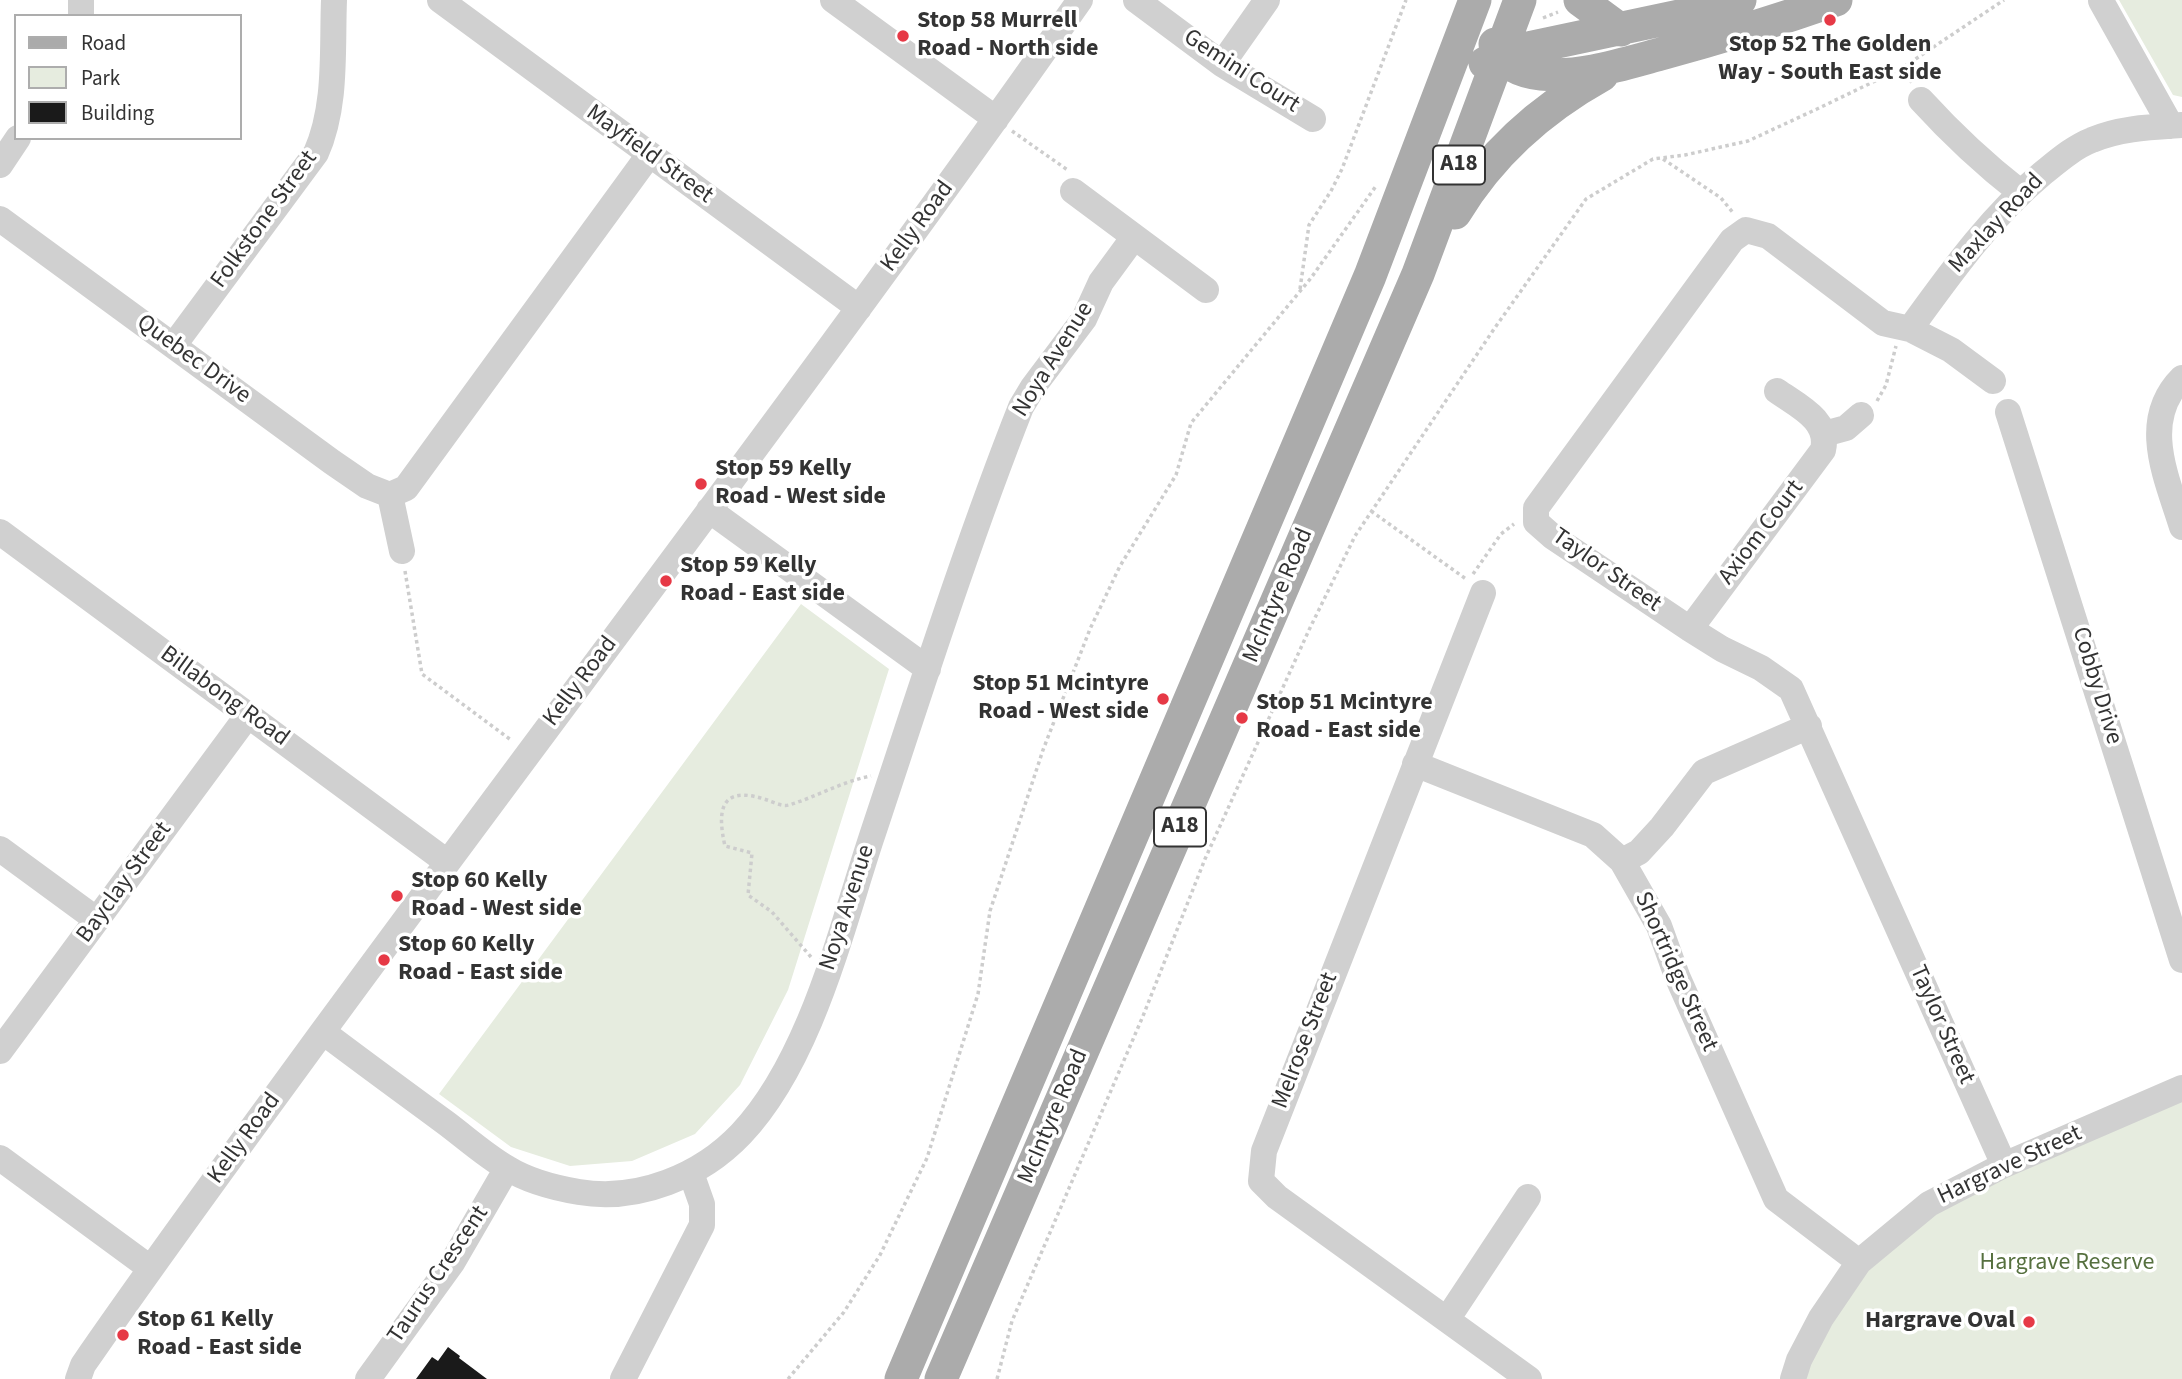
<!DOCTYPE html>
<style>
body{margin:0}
#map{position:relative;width:2182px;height:1379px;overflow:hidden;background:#fff;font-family:"Source Sans 3",sans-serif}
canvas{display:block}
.legend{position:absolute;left:14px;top:14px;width:228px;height:126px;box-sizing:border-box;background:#fff;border:2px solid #adadad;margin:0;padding:9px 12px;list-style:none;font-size:21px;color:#333}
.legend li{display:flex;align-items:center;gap:14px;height:35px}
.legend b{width:35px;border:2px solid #adadad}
</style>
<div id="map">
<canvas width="2182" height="1379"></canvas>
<ul class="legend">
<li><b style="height:9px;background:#ababab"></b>Road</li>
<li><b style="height:19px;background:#e6ecdf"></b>Park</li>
<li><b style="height:19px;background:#1a1a1a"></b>Building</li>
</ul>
</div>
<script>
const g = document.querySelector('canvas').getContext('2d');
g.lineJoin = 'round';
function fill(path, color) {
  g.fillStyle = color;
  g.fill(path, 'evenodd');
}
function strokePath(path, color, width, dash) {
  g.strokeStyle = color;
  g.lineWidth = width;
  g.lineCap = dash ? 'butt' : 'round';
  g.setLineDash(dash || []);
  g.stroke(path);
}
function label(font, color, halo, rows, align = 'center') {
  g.font = font + ' "Source Sans 3",sans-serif';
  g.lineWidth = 7;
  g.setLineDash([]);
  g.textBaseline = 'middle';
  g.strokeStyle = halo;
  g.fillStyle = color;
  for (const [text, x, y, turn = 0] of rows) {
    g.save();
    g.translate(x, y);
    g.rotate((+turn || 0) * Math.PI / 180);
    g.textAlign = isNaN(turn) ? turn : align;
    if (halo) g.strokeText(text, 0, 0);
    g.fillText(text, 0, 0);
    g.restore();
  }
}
fill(new Path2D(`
 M2119 0H2182V97L2173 95Z
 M801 604 889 669 788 990 740 1085 695 1134 632 1161 570 1166 511 1147 439 1094Z
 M2182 1088V1379H1795L1821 1318 1929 1204Z`), '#e6ecdf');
fill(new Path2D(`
 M448 1347 460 1356 459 1358 487 1379H416L432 1357 438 1361Z`), '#1a1a1a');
strokePath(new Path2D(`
 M1543 18 1558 12
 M1902 68 1912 83
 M1012 131 1069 171
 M1663 159 1721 198 1734 214
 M1300 289 1309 225 1331 191 1342 169 1406 0
 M1877 401 1886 385 1896 346
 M1371 511 1466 579
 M405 571 422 674 511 740
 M1473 574 1501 534 1514 524
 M811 957 772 912 748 895 752 853 725 846C717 811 720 785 764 799 772 801 781 807 789 805 816 797 843 781 871 776
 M788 1379 844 1312 880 1255 927 1158 978 994 990 911 1043 750 1090 629 1120 566 1176 475 1191 423 1311 278 1376 186
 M997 1379 1012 1321 1143 1016 1205 859 1309 630 1355 536 1494 329 1586 199 1653 159 1685 155 1748 141 1817 109 1902 68 2004 0`), '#cdcdcd', 3.5, [3.5, 3.5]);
strokePath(new Path2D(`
 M81 0V16
 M440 0 859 308
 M833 0 996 119
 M1136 0 1222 64 1313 119
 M2101 1 2171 126
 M1222 64 1267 0
 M1921 100C1952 134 1984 164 2020 192
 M0 165 18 138
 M1073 191 1206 290
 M0 219 332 462 367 486 390 495 406 488 649 155
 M1910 329C1950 274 1990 217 2043 173 2058 161 2074 147 2092 140 2120 128 2152 127 2182 125
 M174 345 316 153C337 106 332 50 334 0
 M2182 378C2139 421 2167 478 2182 527
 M1993 381 1951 350 1910 329 1883 323 1768 236 1746 230 1732 240 1536 508V522L1553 537 1690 629 1722 649 1761 668 1791 689 2004 1165
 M2008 412 2182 960
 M1824 434 1846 428 1861 415
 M390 495 402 551
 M709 510 928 669
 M0 532 447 862
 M1483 593 1264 1151 1261 1181 1277 1197 1529 1379
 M1690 629 1823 450C1830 420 1798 406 1777 391
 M1415 764 1593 835 1622 861 1659 926 1677 976 1776 1199 1859 1262
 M0 849 97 920
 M1622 861 1639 852 1662 827 1704 772 1809 726
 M323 1032C364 1063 405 1093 446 1123 466 1138 486 1156 507 1168 528 1181 555 1188 579 1192 638 1202 701 1176 741 1134 810 1061 840 933 871 839 919 695 965 549 1021 407L1033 387 1084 319 1101 282 1134 237
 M0 1051 248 715
 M0 1158 150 1268
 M1448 1318 1528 1197
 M78 1379 83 1365C160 1253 241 1144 321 1034 574 689 834 350 1080 0
 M368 1379 452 1263 507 1168
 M623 1379 702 1225V1204L691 1173
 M1793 1379 1799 1360 1821 1318 1859 1262 1929 1204 2004 1165 2182 1088`), '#d0d0d0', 26);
strokePath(new Path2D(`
 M1580 0 1621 30
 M1495 44C1502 64 1521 72 1541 74 1579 78 1620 65 1657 55 1717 39 1776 21 1836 0
 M1485 63 1499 55 1519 50 1698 12 1740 0
 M1455 213C1491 153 1541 109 1602 75
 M901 1379 1370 276 1475 0
 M941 1379 1418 274 1520 0`), '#ababab', 33);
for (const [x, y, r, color] of [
 [1830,20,7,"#e63946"],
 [903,36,7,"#e63946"],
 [701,484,7,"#e63946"],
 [666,581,7,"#e63946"],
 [1163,699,7,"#e63946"],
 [1242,718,7,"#e63946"],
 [397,896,7,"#e63946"],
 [384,960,7,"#e63946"],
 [2029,1322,7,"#e63946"],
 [123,1335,7,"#e63946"]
]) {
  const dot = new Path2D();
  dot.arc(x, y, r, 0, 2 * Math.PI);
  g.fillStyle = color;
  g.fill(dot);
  strokePath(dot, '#fff', 2.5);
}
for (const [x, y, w] of [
 [1459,165,52],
 [1180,827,52]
]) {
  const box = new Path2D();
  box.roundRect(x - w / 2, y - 19.5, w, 39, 5);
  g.fillStyle = '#fff';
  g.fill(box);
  strokePath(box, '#333', 2);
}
label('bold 23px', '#333', null, [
 ["A18",1459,165],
 ["A18",1180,827]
]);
label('bold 24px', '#333', '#fff', [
 ["Stop 58 Murrell",917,22],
 ["Road - North side",917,50],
 ["Stop 52 The Golden",1830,46,"center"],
 ["Way - South East side",1830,74,"center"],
 ["Stop 59 Kelly",715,470],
 ["Road - West side",715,498],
 ["Stop 59 Kelly",680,567],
 ["Road - East side",680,595],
 ["Stop 51 Mcintyre",1149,685,"right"],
 ["Road - West side",1149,713,"right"],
 ["Stop 51 Mcintyre",1256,704],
 ["Road - East side",1256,732],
 ["Stop 60 Kelly",411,882],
 ["Road - West side",411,910],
 ["Stop 60 Kelly",398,946],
 ["Road - East side",398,974],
 ["Stop 61 Kelly",137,1321],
 ["Road - East side",137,1349],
 ["Hargrave Oval",2015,1322,"right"]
], 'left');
label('24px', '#333', '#fff', [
 ["Gemini Court",1241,72,33],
 ["Mayfield Street",649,155,36],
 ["Folkstone Street",265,220,-54],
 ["Maxlay Road",1997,224,-47],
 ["Kelly Road",918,227,-54],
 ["Quebec Drive",193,360,36],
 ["Noya Avenue",1054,360,-58],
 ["Axiom Court",1762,533,-53],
 ["Taylor Street",1606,571,35],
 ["McIntyre Road",1279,596,-67],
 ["Kelly Road",581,682,-53],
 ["Cobby Drive",2096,686,73],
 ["Billabong Road",224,697,36],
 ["Bayclay Street",125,883,-54],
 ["Noya Avenue",848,908,-72],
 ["Shortridge Street",1675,972,66],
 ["Taylor Street",1941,1025,66],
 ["Melrose Street",1306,1041,-69],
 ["McIntyre Road",1054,1117,-67],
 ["Kelly Road",245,1139,-54],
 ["Hargrave Street",2010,1166,-25],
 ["Taurus Crescent",439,1275,-56]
]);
label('24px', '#56703f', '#fff', [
 ["Hargrave Reserve",2067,1264]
]);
</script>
